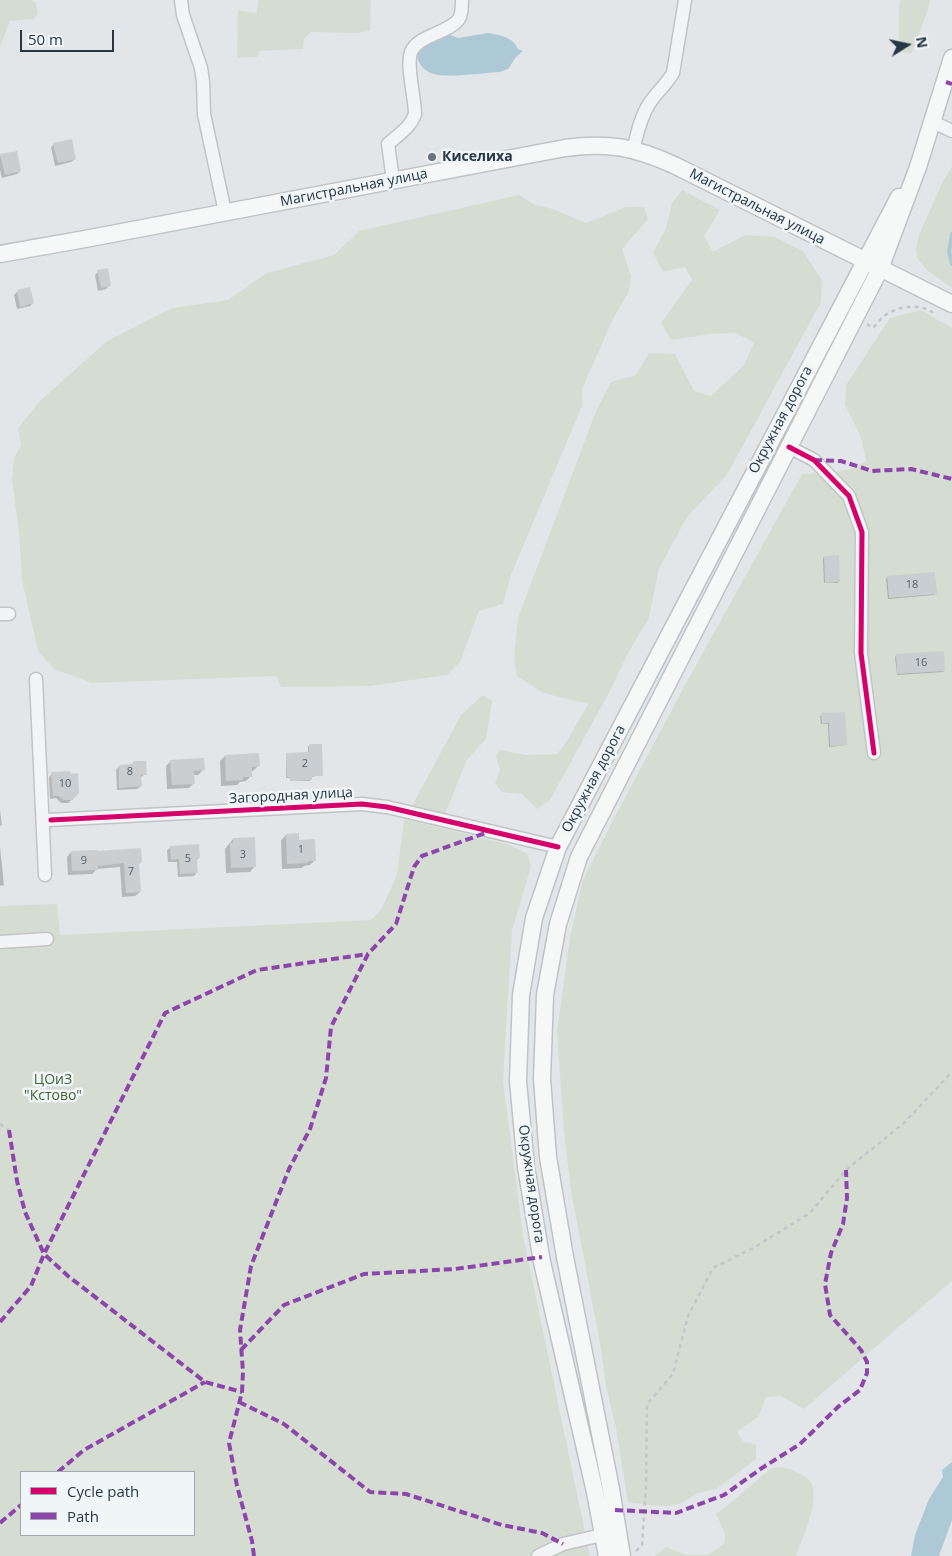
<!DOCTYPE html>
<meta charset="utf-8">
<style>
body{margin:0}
#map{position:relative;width:952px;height:1556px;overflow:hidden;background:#e3e6e8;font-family:"Open Sans",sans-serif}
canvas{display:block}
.legend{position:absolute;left:20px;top:1471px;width:175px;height:65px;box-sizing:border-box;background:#f0f5f8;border:1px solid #a0a9b0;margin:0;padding:6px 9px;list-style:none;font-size:15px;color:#273744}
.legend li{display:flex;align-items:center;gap:10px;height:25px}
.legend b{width:25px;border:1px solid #a0a9b0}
.north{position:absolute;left:882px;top:20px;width:50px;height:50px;-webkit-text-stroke:4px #f0f5f8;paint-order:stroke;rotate:80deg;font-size:14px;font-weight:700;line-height:20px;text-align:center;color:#273744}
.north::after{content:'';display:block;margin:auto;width:18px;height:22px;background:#273744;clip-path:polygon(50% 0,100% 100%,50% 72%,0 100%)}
.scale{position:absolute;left:20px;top:30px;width:94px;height:22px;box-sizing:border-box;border:2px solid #273744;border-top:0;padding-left:6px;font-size:15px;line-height:18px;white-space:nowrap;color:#273744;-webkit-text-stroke:4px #f0f5f8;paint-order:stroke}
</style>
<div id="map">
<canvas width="952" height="1556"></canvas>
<ul class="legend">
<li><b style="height:6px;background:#d6006c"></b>Cycle path</li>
<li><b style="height:6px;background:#8e44ad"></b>Path</li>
</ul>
<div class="north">N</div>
<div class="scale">50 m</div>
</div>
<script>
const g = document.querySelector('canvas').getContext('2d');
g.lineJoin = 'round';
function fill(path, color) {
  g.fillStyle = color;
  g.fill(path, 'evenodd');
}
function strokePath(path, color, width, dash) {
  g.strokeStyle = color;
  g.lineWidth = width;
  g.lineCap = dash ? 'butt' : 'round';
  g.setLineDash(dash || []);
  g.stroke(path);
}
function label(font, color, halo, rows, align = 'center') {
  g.font = font + ' "Open Sans",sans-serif';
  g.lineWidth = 5;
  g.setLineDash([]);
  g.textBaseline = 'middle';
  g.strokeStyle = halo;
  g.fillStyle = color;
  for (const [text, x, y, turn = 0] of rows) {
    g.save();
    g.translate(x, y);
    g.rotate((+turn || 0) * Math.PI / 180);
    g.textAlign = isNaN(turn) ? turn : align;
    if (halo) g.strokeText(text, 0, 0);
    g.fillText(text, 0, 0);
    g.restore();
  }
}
fill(new Path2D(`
 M0 0H31L36 3 38 14 33 19 10 21 0 47Z
 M258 0H371L370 31 357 33 311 32 304 39 303 49 259 51 258 57 237 58 238 10 257 13Z
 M900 0H930L928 10 911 54 899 52V10Z
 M952 166V288L928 271 917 258 916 249 919 235 942 183Z
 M682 190 720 210 704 236 713 252 745 235 774 237 803 251 822 280 821 302 727 475 687 517 659 569 649 618 627 655 610 691 550 800 537 809 522 794 502 792 495 783 500 770 496 756 500 750 526 755 557 754 567 741 588 704 543 693 517 676 514 659 518 618 596 411 611 382 636 375 649 353 675 354 694 391 711 396 744 365 754 343 736 333 710 334 671 340 661 323 692 280 685 267 663 272 653 253 666 228 672 203Z
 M519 195 535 205 553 209 586 223 626 207H644L648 219 622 249 631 276 629 291 613 319 582 389V406L511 575 503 604 479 611 460 662 447 675 370 686 281 687 276 676 92 683 54 669 38 651 22 580 19 533 12 480 14 458 21 445 18 428 41 400 107 341 172 308 228 300 267 273 334 255 359 231Z
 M921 310 952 328V1281L804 1409 781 1396 766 1397 759 1416 737 1432 743 1441 756 1445V1459L717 1489 698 1493 680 1504 670 1506H656L628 1502 616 1428 606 1386 600 1343 571 1191 564 1132 557 1031 570 937 583 880 614 818 685 685 802 474 827 473 855 468 866 461 861 437 845 405 846 385 890 318Z
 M483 695 492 701 486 739 466 761 445 815 412 806 461 715Z
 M404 819 507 844 528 854 531 867 512 930 503 1081 523 1235 590 1556H0V906L57 904 60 935 371 920 381 910 397 875ZM21 1472H194V1535H21Z
 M783 1467C791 1470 802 1473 808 1479 824 1493 802 1539 796 1556H655L666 1547 686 1555H708L724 1544 725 1534 716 1514 734 1500 771 1468Z`), '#d5ddd3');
fill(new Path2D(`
 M488 33C500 35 513 37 518 49L523 51 516 57 508 69 500 72C485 73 447 78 434 74 425 72 418 64 417 55L423 48 435 39 448 34 458 38Z
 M952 1462V1520L939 1556H911L915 1535 929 1499 943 1477 942 1470Z`), '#aec9d6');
fill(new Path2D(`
 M54 144 75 159 71 162 55 166 51 147Z
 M0 156H1L20 171 17 174 2 178 0 170Z
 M98 272 109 286 106 289 98 291 95 275Z
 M17 292 33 303 30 306 17 309 14 295Z
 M824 557 839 581 838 583H824L823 558Z
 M888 577 936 593 934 595 888 599 886 579Z
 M897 655 944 671 943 672 897 675 895 657Z
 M843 713 845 745 829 747 828 724H821L820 716 822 715Z
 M309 745 322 775 311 777 310 781H290V778H286V755L287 754 308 753V747Z
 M225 756 258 766 253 771H251V776L246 781 240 782 237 785 221 786 220 761Z
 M171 761 203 770 198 775H193L194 783 189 788 167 789 166 766Z
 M133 763 145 774 140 778 141 786 137 789 117 790 116 770 119 766H130Z
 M52 774 70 775 78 794 68 803H61L56 798 50 799 49 777Z
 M0 810 2 825 0 826Z
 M286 835 298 841 315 860 310 865 304 866 302 868 282 869 281 840Z
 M233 839 255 866 250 872 226 873 225 849Z
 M0 847 4 885 0 886Z
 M171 847 199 858 196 860 197 872 194 876 178 877 177 862H168L167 850Z
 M71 852 141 862 138 865 140 892 135 896 122 897 120 867 97 869 92 874 68 875 67 857Z`), '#0003');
strokePath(new Path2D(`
 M952 234 949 252 952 264`), '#aec9d6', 4);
fill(new Path2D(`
 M72 139 76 159 58 163 53 143Z
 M17 151 21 171 5 175 0 154Z
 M108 268 111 286 101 288 97 270Z
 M30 287 34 303 20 307 17 290Z
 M839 555 840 582 825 583 824 556Z
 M935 572 937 594 889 598 887 576Z
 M944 651 945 671 897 674 896 654Z
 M845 712 847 745 830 746 829 723 822 724 821 713Z
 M309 744H322L323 776H312V780L290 781V777H287L286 753 309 752Z
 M259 753 260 766 252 767V777H243V780L226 781 225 755Z
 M204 758 205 770 194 771 195 784 172 785 170 760Z
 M133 761H146L147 775H141L142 786 119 788V765L133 764Z
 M70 771 71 774 78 773 79 794 76 795 73 800H64L59 796H53L51 772Z
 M299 833V840L315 839 316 861H308V863L287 864 286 834Z
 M255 837 256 867 231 868 230 843H233V838Z
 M199 844 200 858H197L198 873 180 874 179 859 171 860 170 846Z
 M141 848 142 862H139L141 892 126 893 124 863 98 866V870L72 871 71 851 97 850V851Z`), '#cbced1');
const minor = new Path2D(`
 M181 0 183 15 201 68 203 82 204 114 225 212
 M933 122 952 131
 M633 150C637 135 640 118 649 104 656 93 666 85 673 73L685 0
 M393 180 388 144C398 135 411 127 415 114 415 97 406 67 411 52 418 35 449 33 459 19 462 14 462 6 462 0
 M789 447 814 460 849 496 862 532 861 653 874 753
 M0 614H9
 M36 679 45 875
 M43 819 48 820 362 804 387 807 558 847
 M0 942 47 939
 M538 1556 563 1544 611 1533`);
const major = new Path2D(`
 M0 254 85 239 565 148C608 142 634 147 674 165L952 304
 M607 1556 595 1492 542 1262 526 1167 518 1081 521 995 532 930 534 918 558 847 899 197
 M622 1556 611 1489 565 1257 548 1157 542 1079 545 995 558 924 579 857 880 269 918 167 952 58`);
strokePath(minor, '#c1c4c6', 15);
strokePath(major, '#bec3c6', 19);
strokePath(new Path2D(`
 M867 324 873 328C877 324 880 319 884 316 898 306 918 303 932 312L933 311
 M0 1124 9 1130
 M636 1551 642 1545 646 1487 647 1404 673 1374 688 1316 713 1268 755 1247 810 1213 846 1170 904 1123 952 1072`), '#c1c6c9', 2.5, [4, 4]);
strokePath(minor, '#f3f4f5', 12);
strokePath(major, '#f6f7f7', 16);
strokePath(new Path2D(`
 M946 82 952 84
 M814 460 841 461 872 471 911 469 952 479
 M9 1130 17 1181 25 1212 44 1254 68 1276 205 1382 242 1392
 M0 1322 31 1286 44 1254 165 1013 257 970 368 954
 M241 1350 284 1305 364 1274 455 1269 542 1257
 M239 1402 284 1424 370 1492 406 1494 502 1525 542 1533 563 1544
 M58 1472 84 1450 205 1382
 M615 1510 676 1513 724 1495 762 1468 800 1444 839 1406 860 1390 867 1373V1362L861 1350 830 1315 825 1284 831 1253 843 1224 847 1198 846 1170
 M0 1523 21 1505
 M254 1556 252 1541 237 1486 229 1443 242 1392 243 1372 240 1330 251 1266 289 1169 310 1129 326 1078 331 1027 368 954 396 924 414 867 422 856 488 832`), '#8e44ad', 4, [8, 4]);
strokePath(new Path2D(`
 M789 447 814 460 849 496 862 532 861 653 874 753
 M51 820 362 804 387 807 558 847`), '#d6006c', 5);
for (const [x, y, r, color] of [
 [432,157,5,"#69747d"]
]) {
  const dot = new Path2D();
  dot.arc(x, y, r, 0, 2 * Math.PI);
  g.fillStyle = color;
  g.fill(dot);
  strokePath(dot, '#f0f5f8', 2);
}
label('11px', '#515e68', null, [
 ["18",912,585],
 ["16",921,663],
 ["2",305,764],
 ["8",130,772],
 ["10",65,784],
 ["1",301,850],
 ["3",243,855],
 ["5",188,859],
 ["9",84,861],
 ["7",131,872]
]);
label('bold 14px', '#273744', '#f0f5f8', [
 ["Киселиха",442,157]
], 'left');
label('14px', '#273744', '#f0f5f8', [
 ["Магистральная улица",354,188,-11],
 ["Магистральная улица",757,207,27],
 ["Окружная дорога",781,420,-62],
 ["Окружная дорога",594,779,-62],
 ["Загородная улица",291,796,-3],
 ["Окружная дорога",531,1184,82]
]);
label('14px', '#446233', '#f0f5f8', [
 ["ЦОиЗ",53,1080],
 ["\"Кстово\"",53,1096]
]);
</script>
